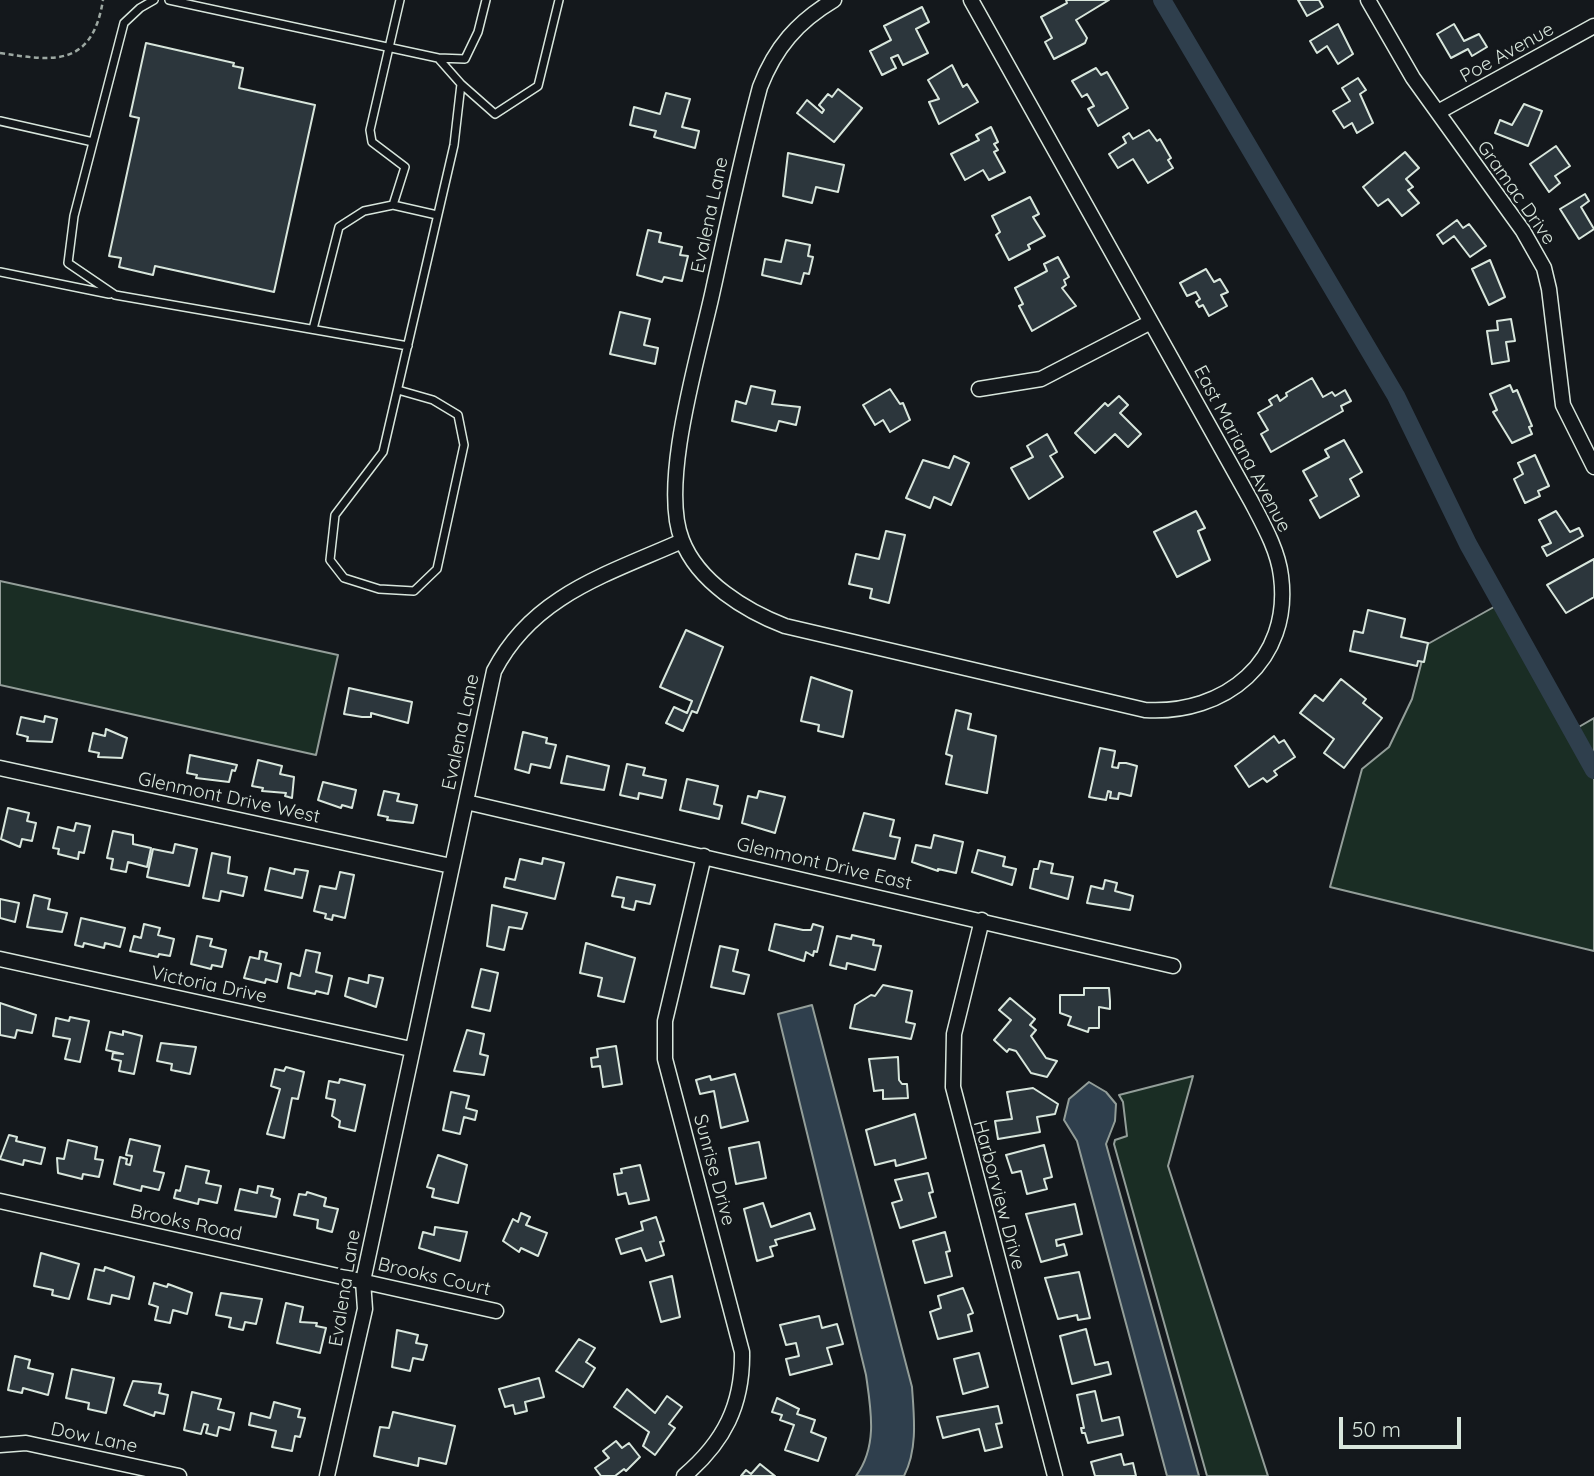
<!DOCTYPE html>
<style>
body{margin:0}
#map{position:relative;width:1594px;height:1476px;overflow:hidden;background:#14181c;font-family:Quicksand,sans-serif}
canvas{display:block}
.scale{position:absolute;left:1339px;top:1417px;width:122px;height:32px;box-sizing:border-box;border:4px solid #d8e6dc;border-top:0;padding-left:9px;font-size:21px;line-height:24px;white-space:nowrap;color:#d8e6dc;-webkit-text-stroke:5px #14181c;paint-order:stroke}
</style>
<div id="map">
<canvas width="1594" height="1476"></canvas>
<div class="scale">50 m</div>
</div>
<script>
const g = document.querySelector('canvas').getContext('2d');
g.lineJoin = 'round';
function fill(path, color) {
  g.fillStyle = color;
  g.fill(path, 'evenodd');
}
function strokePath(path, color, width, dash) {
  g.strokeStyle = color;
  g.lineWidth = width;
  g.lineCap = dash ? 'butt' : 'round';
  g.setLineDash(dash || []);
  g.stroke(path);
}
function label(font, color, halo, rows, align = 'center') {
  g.font = font + ' Quicksand,sans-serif';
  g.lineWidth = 5;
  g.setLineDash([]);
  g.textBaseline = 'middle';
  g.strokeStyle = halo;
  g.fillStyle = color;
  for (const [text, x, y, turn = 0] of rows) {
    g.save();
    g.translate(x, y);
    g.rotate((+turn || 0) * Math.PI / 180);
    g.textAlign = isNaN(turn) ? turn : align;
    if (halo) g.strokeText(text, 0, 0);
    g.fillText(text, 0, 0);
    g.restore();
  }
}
const green = new Path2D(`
 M0 581 338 655 316 755 0 685Z
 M1501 603 1577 728 1594 718V951L1330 887 1362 769 1389 747 1412 699 1426 645Z
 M1193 1076 1168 1166 1268 1476H1207L1114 1144 1115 1140 1127 1136 1123 1102 1119 1095Z`);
fill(green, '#1a2d24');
strokePath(green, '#939e99', 2);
const water = new Path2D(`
 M812 1005 912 1387C914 1416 918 1449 904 1476H856C878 1446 871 1410 866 1375L778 1014Z
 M1089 1082 1106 1092 1116 1104 1115 1121 1106 1144 1199 1476H1167L1077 1141 1064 1120 1069 1099Z`);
fill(water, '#2f3f4d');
strokePath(water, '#939e99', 2);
strokePath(new Path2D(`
 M1162 0 1396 396 1468 544 1594 770`), '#2f3f4d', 18);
const building = new Path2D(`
 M1066 0H1109L1076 20 1087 38 1085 43 1054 59 1045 42 1052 38 1041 17 1067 3Z
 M1298 0H1319L1323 7 1307 16Z
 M922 7 929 22 916 29 928 53 903 65 898 55 891 58 896 68 882 75 870 51 891 40 884 26Z
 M1338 24 1353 54 1338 64 1327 46 1317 53 1310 41Z
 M1454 24 1464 41 1479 34 1487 47 1472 56 1468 49 1451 58 1437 34Z
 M146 43 234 63 233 66 243 68 239 88 315 105 274 292 155 266 153 275 119 267 121 258 109 256 139 118 130 116Z
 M952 65 963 87 967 84 978 102 939 124 929 102 939 99 928 80Z
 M1096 68 1101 75 1107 72 1128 108 1098 126 1088 109 1094 106 1087 94 1082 97 1072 81Z
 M1358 78 1366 90 1360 94 1373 123 1357 133 1352 123 1344 128 1333 111 1350 101 1342 88Z
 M838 89 862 108 834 142 797 113 807 100 822 113 824 110 819 105 828 94 832 97Z
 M666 93 690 99 682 127 699 131 695 148 654 137 656 131 630 125 634 107 660 114Z
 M1524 104 1542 111 1528 146 1495 133 1500 120 1512 125Z
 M991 127 998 142 994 144 998 150 994 152 1005 172 989 180 983 170 965 180 951 154 979 140 976 135Z
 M1149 130 1157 141 1160 139 1171 158 1168 160 1173 168 1148 183 1133 159 1118 168 1109 154 1126 143 1123 137 1129 133 1133 139Z
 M1556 146 1570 166 1555 176 1560 183 1549 192 1530 164Z
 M1405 152 1419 168 1406 179 1413 187 1408 190 1419 203 1402 216 1388 199 1378 206 1363 187Z
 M788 153 844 165 838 192 816 187 812 203 783 196Z
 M1585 194 1589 201 1581 207 1594 229 1579 239 1560 209Z
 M1030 197 1039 214 1033 217 1045 236 1028 245 1030 249 1009 260 996 235 1000 232 992 216Z
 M1457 220 1463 228 1469 224 1486 246 1470 257 1454 236 1443 244 1437 235Z
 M648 230 661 233 659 242 682 247 680 255 688 256 682 281 664 277 662 282 637 275Z
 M786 240 810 245 808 256 813 257 809 274 804 273 801 284 762 275 765 259 781 262Z
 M1058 257 1069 277 1064 280 1066 285 1062 288 1076 306 1032 331 1019 306 1023 304 1015 288 1047 271 1044 264Z
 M1490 260 1505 297 1489 305 1472 269Z
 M1206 269 1214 282 1220 279 1228 292 1221 295 1227 306 1209 316 1203 305 1199 307 1196 302 1200 299 1196 292 1187 296 1180 283Z
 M620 312 650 319 644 345 658 348 655 364 610 354Z
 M1511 319 1515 341 1506 342 1509 361 1492 364 1487 331 1498 330 1497 321Z
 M1312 378 1323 397 1332 392 1335 396 1345 390 1351 401 1341 406 1343 411 1271 452 1261 434 1268 430 1258 413 1272 405 1269 400 1277 395 1280 401 1287 396 1286 393Z
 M1510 385 1513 392 1517 390 1532 426 1529 427 1532 434 1512 443 1493 412 1497 410 1490 394Z
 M751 386 775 391 772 404 800 407 796 425 779 421 776 431 732 421 736 401 746 404Z
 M890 389 900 404 903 403 910 420 890 432 883 420 875 425 863 405Z
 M1119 396 1128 405 1120 413 1141 434 1128 447 1115 434 1095 453 1075 433 1105 403 1108 406Z
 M1047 434 1057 452 1050 456 1063 477 1029 499 1011 468 1033 457 1027 446Z
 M1344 440 1362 472 1350 479 1359 496 1320 518 1310 500 1317 496 1303 471 1329 457 1325 450Z
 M1535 455 1549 486 1538 491 1540 496 1525 503 1514 479 1523 474 1518 463Z
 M954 456 969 463 951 505 934 497 930 508 906 498 923 460 949 468Z
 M1196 511 1205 528 1198 531 1210 560 1177 577 1154 532Z
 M1556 511 1570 532 1579 528 1583 536 1547 556 1542 547 1551 543 1539 520Z
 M886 531 905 535 889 603 870 598 872 589 849 584 856 554 879 559Z
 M1594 559V597L1566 613 1547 585Z
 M1368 610 1405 619 1401 637 1428 643 1424 662 1418 661 1417 666 1350 651 1354 631 1363 633Z
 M686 630 723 647 697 713 692 711 683 731 666 723 674 707 687 713 692 701 660 687Z
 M811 677 852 691 843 737 818 731 819 725 801 721Z
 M1341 679 1366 699 1363 703 1382 718 1344 768 1324 753 1334 739 1300 713 1315 695 1323 701Z
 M349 688 412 702 408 723 371 713V717H362L344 714Z
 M956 710 971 714 968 729 996 736 987 793 946 784 952 756 946 754Z
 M45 716 57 719 52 742 27 741 28 737 17 734 21 717 44 722Z
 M106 729 127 738 122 758 98 757 99 753 89 751 93 733 105 736Z
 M523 732 547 738 546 743 556 745 550 768 531 764 529 773 515 769Z
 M1274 736 1279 743 1284 740 1295 757 1274 771 1277 775 1267 782 1263 778 1249 787 1235 766Z
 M1100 748 1115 751 1112 767 1118 768 1119 763H1126L1137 766 1131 796 1119 793 1118 799 1110 798 1111 792 1108 791 1106 800 1089 797Z
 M190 755 237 765 235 771 232 770 229 782 196 778 197 775 187 773Z
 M567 756 609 766 604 790 561 783Z
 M258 760 282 766 280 774 294 777 292 798 285 796 286 793 262 791 263 788 252 786Z
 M627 764 645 768 643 775 666 780 662 798 639 793 638 799 620 795Z
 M687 779 718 786 714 804 722 806 719 819 680 810Z
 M323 782 356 790 352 808 342 805 341 808 318 800Z
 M384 791 399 794 397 801 417 805 413 823 387 820 388 817 378 815Z
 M759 791 785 797 775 833 742 823 748 796 757 798Z
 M8 808 29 813 27 821 36 823 32 841 22 839 20 847 1 839Z
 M864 813 894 820 890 836 900 838 895 859 853 850Z
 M76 823 90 826 84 853 79 852 78 859 58 854 59 849 53 848 58 827 74 831Z
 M113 831 133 835V844L151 848 147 867 128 862 126 872 111 869 113 859 107 858Z
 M934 835 963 842 956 873 938 869V871L912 862 916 845 931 848Z
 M175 844 197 849 189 886 147 877 153 849 173 853Z
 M978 850 1005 857 1003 866 1016 869 1012 885 972 872Z
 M212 853 230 857 228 873 247 877 243 896 221 891 219 901 203 898Z
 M543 858 564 863 555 899 504 887 506 878 515 880 520 859 542 864Z
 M1040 861 1053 864 1051 873 1073 877 1068 899 1030 888 1034 869H1038Z
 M270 868 294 874 295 869 308 871 302 898 265 890Z
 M340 872 354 875 345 918 333 915 332 920 325 918 326 914 314 911 320 886 336 889Z
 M617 877 655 885 650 904 636 901 634 910 622 907 624 898 612 896Z
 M1105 880 1117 883 1115 891 1133 896 1130 910 1087 903 1091 886 1103 889Z
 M34 895 50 899 48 909 67 913 62 932 27 927Z
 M0 899 19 903 15 922 0 918Z
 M492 905 527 913 522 929 509 927 504 950 487 946Z
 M81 918 125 928 120 947 105 943 104 948 84 943 83 947 75 945Z
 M144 924 160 928 158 935 174 939 170 956 159 954 158 957 130 951 134 936 141 938Z
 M775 924 803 930H811L813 924 823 927 817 952 814 951 813 956 806 952 804 961 769 950Z
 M852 935 874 940 873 945 881 946 875 970 847 963 846 969 830 965 837 936 851 939Z
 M197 936 212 939 210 946 226 950 222 967 212 965 211 969 191 964Z
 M586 943 635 958 624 1002 598 996 602 978 580 973Z
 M720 946 738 950 733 971 749 975 744 994 711 987Z
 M306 950 320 953 316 972 332 976 328 994 316 991 315 994 288 988 291 973 300 976Z
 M260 951 267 953 265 960 281 964 277 982 266 979 265 983 244 978 250 957 259 959Z
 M481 969 498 973 490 1011 472 1007Z
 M369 975 383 978 376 1007 345 996 349 978 368 983Z
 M883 985 912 991 906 1022 915 1024 911 1039 850 1028 855 1005 871 995 875 996Z
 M1084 988H1109L1110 1001V1009L1099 1007V1028H1089L1088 1032 1068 1025 1071 1017 1060 1013V995H1084Z
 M1010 998 1035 1019 1030 1025 1036 1030 1031 1036 1046 1058 1057 1061 1047 1077 1031 1073 1016 1051 1009 1049 1007 1052 994 1040 1011 1020 999 1010Z
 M0 1003 36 1015 32 1033 17 1030 15 1038 0 1035Z
 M70 1017 89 1021 80 1062 65 1059 70 1039 53 1036 56 1018 69 1021Z
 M467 1030 484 1034 480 1054 488 1056 484 1075 454 1071Z
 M123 1031 142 1036 134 1074 119 1071 121 1061 112 1059 113 1053 123 1054 106 1050 110 1032 123 1035Z
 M161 1043 196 1047 190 1074 171 1070 172 1064 157 1061Z
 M616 1046 622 1084 603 1087 600 1066 592 1067 591 1058 598 1057 597 1049Z
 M898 1057 899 1080 902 1084H907L908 1098 883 1099V1090L874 1091 869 1059Z
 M286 1067 304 1072 298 1099 292 1098 284 1138 267 1134 280 1089 271 1086 275 1069 284 1071Z
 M735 1074 748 1121 721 1128 714 1091 700 1094 696 1080 710 1076 711 1080Z
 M340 1079 365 1085 355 1131 339 1127 340 1121 332 1116 335 1100 326 1098 329 1081 339 1083Z
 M1033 1088 1058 1104 1055 1114 1037 1117 1040 1132 998 1139 995 1121 1012 1119 1007 1092Z
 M451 1092 469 1096 466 1108 477 1111 475 1120 464 1117 460 1134 443 1130Z
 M915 1114 926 1158 896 1166 895 1160 875 1165 866 1130Z
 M9 1135 17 1137 16 1141 45 1148 41 1164 24 1160 23 1165 0 1159Z
 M130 1139 160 1146 154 1171 164 1173 159 1190 142 1186 141 1191 114 1184 120 1157 127 1159 126 1164 130 1165 132 1156 126 1155Z
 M68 1140 97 1147 95 1159 103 1160 99 1177 83 1174 82 1179 58 1173 57 1158 64 1159Z
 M759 1142 766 1178 736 1184 729 1148Z
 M1044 1145 1052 1177 1044 1179 1047 1189 1027 1194 1021 1171 1012 1173 1006 1155Z
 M438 1155 467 1165 458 1203 432 1197 434 1189 427 1187Z
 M640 1165 649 1200 629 1204 626 1193 618 1195 614 1174 622 1173 621 1169Z
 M186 1166 209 1171 206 1183 221 1186 217 1203 199 1199 198 1204 174 1198 176 1190 180 1191Z
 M928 1173 933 1192 929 1193 936 1217 900 1228 892 1203 902 1200 895 1180Z
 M258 1186 273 1189 271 1196 280 1199 276 1217 235 1210 240 1189 257 1193Z
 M307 1192 326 1198 324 1206 338 1209 332 1232 317 1228 318 1220 294 1215 299 1194 306 1195Z
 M763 1203 771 1227 810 1213 815 1229 775 1240 777 1245 770 1247 773 1256 757 1261 744 1209Z
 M1075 1204 1082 1234 1056 1240 1057 1246 1064 1244 1067 1255 1041 1262 1026 1214Z
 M521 1213 530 1217 526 1225 547 1233 538 1256 521 1248 519 1252 503 1241 513 1219 518 1222Z
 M656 1217 664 1241 660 1242 664 1255 646 1261 641 1248 621 1254 616 1239 643 1230 641 1222Z
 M435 1227 467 1232 460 1261 419 1248 423 1232 434 1235Z
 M945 1232 950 1251 946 1252 952 1276 925 1283 913 1241Z
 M41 1253 79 1264 69 1299 52 1295 53 1290 34 1286Z
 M105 1267 134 1277 129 1299 112 1295 110 1304 88 1299 95 1269 104 1271Z
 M1079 1272 1090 1318 1078 1320 1077 1315 1058 1319 1045 1278Z
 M672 1276 680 1317 661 1322 650 1282Z
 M154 1283 167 1287 168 1284 192 1293 187 1314 173 1310 170 1323 155 1320 158 1307 149 1304Z
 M963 1288 973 1313 968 1315 972 1331 938 1339 930 1312 941 1308 938 1296Z
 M221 1293 262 1299 256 1324 245 1322 243 1330 229 1327 231 1318 216 1315Z
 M286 1303 303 1307 300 1322 317 1323 316 1326 326 1328 320 1353 277 1343Z
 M819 1316 822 1328 837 1324 843 1344 827 1348 832 1364 790 1375 786 1359 799 1356 796 1343 786 1345 780 1325Z
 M1086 1329 1095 1365 1108 1362 1111 1374 1072 1384 1060 1336Z
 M397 1330 418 1335 416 1343 427 1345 423 1360 413 1358 410 1371 392 1367Z
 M579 1339 595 1348 586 1362 595 1368 583 1387 556 1371Z
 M979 1353 988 1387 963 1394 954 1359Z
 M15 1356 30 1360 28 1368 53 1374 48 1395 23 1388 22 1393 8 1390Z
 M72 1369 114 1378 106 1413 88 1409 89 1403 66 1398Z
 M539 1378 544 1397 525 1402 527 1411 515 1414 513 1405 505 1407 499 1389Z
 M133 1381 161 1384 159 1393 168 1395 164 1414 155 1412 154 1416 124 1405Z
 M627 1389 655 1413 667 1396 682 1407 669 1424 675 1428 655 1455 643 1446 649 1432 614 1407Z
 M1095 1391 1102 1421 1119 1417 1123 1435 1088 1443 1085 1433H1082L1081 1428H1084L1077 1395Z
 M192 1392 221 1399 218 1409 234 1413 230 1430 219 1427 217 1436 206 1433 208 1425 204 1424 201 1434 184 1430Z
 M777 1398 799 1409 797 1414 815 1420 811 1432 826 1438 818 1461 785 1450 794 1425 780 1420 782 1415 772 1412Z
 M274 1402 300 1409 298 1417 305 1418 300 1437 295 1436 292 1451 272 1447 276 1431 249 1425 251 1413 270 1418Z
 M998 1406 1002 1423 996 1424 1002 1447 985 1451 979 1429 943 1438 937 1417Z
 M393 1412 455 1426 446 1464 419 1458 418 1466 374 1456 380 1427 389 1428Z
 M616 1441 622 1448 629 1443 640 1457 626 1471 624 1469 615 1476H601L595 1468 609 1458 603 1451Z
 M1121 1454 1124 1465 1133 1463 1136 1476H1095L1091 1462Z
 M760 1464 775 1476H741L746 1470 751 1474Z`);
fill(building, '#2c363c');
strokePath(building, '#d8e6dc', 2);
const lane = new Path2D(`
 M154 0 140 8 124 23 74 216 68 263 115 295 408 346
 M169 0 438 58 461 84 454 145 383 452 335 515 330 560 344 578 379 589 414 591 437 569 464 445 458 415 433 400 398 390
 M438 58 465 59 478 32 486 0
 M461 84 495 114 538 86 559 0
 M0 121 93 142
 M393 205 437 215
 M0 272 109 294
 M313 329 339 227 364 211 393 205 405 167 372 142 370 130 400 0`);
const street = new Path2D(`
 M834 0C797 22 775 48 760 87 742 154 728 222 713 290 700 351 659 483 682 540 698 582 746 611 785 626L1145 710C1225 715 1292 661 1281 576 1278 550 1263 524 1251 501L971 0
 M1368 0 1413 78 1523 231 1544 268 1549 289 1563 405 1594 467
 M1438 112 1594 26
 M979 389 1041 379 1151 322
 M0 768 451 866
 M466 802 1173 966
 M982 920 954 1034 953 1087 1055 1476
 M0 959 411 1049
 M0 1201 496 1311
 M0 1445 26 1443 179 1476
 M327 1476 365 1309 363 1281 494 671C533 595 608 574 682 541
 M684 1476C724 1442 743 1405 742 1352L665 1059V1021L704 856`);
strokePath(lane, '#d8e6dc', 10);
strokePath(street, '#d8e6dc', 17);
strokePath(new Path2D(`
 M0 53C53 61 92 68 103 0`), '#9da8a2', 2.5, [5, 3.5]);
strokePath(lane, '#14181c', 7);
strokePath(street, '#14181c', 14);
label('19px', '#d8e6dc', '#14181c', [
 ["Poe Avenue",1507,53,-29],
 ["Gramac Drive",1516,193,55],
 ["Evalena Lane",710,215,-78],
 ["East Mariana Avenue",1242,449,62],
 ["Evalena Lane",461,732,-78],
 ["Glenmont Drive West",229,798,12],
 ["Glenmont Drive East",824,864,13],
 ["Victoria Drive",209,985,12],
 ["Sunrise Drive",714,1170,75],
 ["Harborview Drive",999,1195,75],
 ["Brooks Road",186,1223,12],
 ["Brooks Court",434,1277,13],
 ["Evalena Lane",345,1288,-81],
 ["Dow Lane",94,1438,12]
]);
</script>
